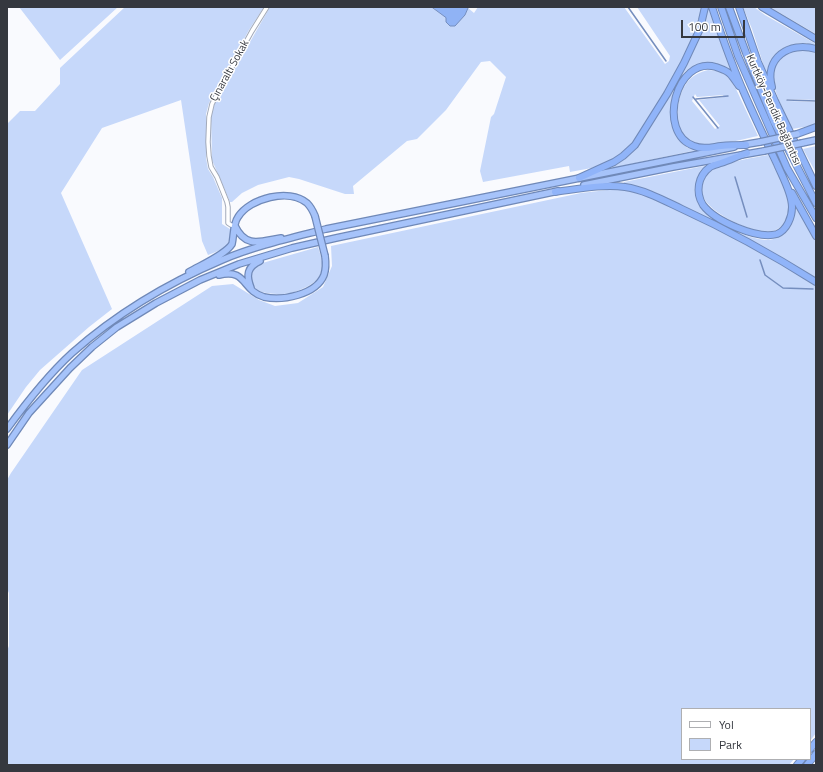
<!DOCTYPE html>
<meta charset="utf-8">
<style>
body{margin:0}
#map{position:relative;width:823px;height:772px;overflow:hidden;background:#f9fafe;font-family:"Titillium Web",sans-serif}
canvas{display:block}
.frame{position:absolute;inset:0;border:8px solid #35383f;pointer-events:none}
.legend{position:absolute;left:681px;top:708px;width:130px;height:52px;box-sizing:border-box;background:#fff;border:1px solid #aeafb2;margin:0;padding:5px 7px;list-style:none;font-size:12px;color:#35383f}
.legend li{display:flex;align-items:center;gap:8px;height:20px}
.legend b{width:20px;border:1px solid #aeafb2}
.scale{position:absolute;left:681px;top:20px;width:64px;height:18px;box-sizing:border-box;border:2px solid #35383f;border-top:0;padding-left:5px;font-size:12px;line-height:14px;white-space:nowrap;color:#35383f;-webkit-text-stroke:3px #fff;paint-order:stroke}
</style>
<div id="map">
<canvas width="823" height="772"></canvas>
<div class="frame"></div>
<ul class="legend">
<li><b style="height:5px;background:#fff"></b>Yol</li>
<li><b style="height:11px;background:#c6d8fa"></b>Park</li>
</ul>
<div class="scale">100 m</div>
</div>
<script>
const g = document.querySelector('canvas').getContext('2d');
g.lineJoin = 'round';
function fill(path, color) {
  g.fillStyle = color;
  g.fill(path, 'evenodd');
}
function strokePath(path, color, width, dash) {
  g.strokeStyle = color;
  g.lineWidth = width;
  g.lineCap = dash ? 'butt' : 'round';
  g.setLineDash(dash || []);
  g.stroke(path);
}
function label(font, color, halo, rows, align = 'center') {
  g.font = font + ' "Titillium Web",sans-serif';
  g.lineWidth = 3;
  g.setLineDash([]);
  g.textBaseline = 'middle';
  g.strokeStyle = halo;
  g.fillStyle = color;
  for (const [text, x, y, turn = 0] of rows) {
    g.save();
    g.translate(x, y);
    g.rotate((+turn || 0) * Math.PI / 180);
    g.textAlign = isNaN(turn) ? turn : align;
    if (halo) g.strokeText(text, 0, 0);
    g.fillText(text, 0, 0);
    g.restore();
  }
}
fill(new Path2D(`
 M19 7H118L60 60Z
 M125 7H264L249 30 223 77 209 103 206 114V158L208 169 213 177 222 198V224L230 229C231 248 223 249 208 255L202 241 181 100 102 128 61 193 112 309 89 327 40 370 26 387 7 415V124L20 111H35L60 84V68Z
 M270 7H432L446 18V22L465 15 468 8 474 13 478 7H624L665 64 669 61 670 56 637 7H702L701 18 696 32 676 71 664 95 634 142 623 153 613 160 597 167 570 172 569 166 483 182 480 171 491 117 494 114 506 77 490 61 481 62 446 110 417 139 407 141 353 186 354 194H345L299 179 289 177 258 185 242 193 232 202H230L212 160 211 116 214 105Z
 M707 7H710L733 75C725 66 718 62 706 63 698 64 689 67 684 73 671 89 665 116 676 134 679 140 683 145 688 148 691 149 695 149 697 150L612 168 626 158 638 145 652 124 666 102 699 37 705 20Z
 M743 7H754L765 15 816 44V47L808 45 807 43C784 43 770 53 767 76L752 29Z
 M770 7H816V34Z
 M797 49 811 50 816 52V100L786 99 788 101 816 102V125L792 129C786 115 774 93 773 79 772 70 777 59 785 54 788 52 793 51 797 49Z
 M708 70 717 71 728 76 736 89 758 136C743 139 709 149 695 144 670 135 675 96 689 80 695 74 701 72 708 70ZM695 94 697 97 723 95 724 97 699 100 720 126 715 129 692 101Z
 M816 146V173L803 149Z
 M768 155C775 168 789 193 790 206 790 220 780 232 766 232 749 231 709 213 703 196 701 192 702 186 704 181 705 177 708 171 712 169 714 167 718 167 721 166 736 160 752 158 768 155Z
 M709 165C701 173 693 182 695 194 696 199 700 207 703 210 715 223 750 240 767 240 774 240 784 235 788 229 794 222 795 214 796 206L816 241V280L730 231 623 185 624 182Z
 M607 189H621L647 196 682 212 730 236 790 269 816 285V733L810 741V709H682V759H794L789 765H7V651L9 646V593L7 589V480L11 473 82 370 212 286 233 284 259 300 275 306 298 303 323 287 332 266 331 246 581 193 607 190Z
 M318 247C321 257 325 265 320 275 316 284 301 290 291 293 284 295 263 294 257 290 255 288 253 285 252 282 251 275 252 269 259 264Z`), '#c6d8fa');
const water = new Path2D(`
 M432 7H467L468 8 465 15 455 26H450L446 22V18Z`);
fill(water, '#90b3f5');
strokePath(water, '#758ebe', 1);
strokePath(new Path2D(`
 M628 7 666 61
 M693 97 718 128
 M696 99 728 96
 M787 100 816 101
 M735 177 747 217
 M760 260 765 275 783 288 813 289`), '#758ebe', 1.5);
const minor = new Path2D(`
 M235 226 231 225 228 223V207L227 202 217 177 211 167 209 156 208 142 209 117 212 104 216 96 252 31 267 7`);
const trunk = new Path2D(`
 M802 143 816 140
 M742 145 760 142
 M584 185 673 167 764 151
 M235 226C246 249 261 241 281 238
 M189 272C201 265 225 255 232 244 234 235 233 224 238 217 250 198 289 188 307 203 311 207 313 211 315 216
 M219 275C247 268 242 291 264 297 282 301 316 295 324 275 326 269 326 263 325 256
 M251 288C246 275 247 267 260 261
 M7 429C26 403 49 374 72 353 116 314 168 283 222 260 255 246 291 238 326 229L734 147
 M7 445 29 413 70 368 92 347 117 327 156 303 200 280 239 264 292 248 336 238 558 191`);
const motorway = new Path2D(`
 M712 7C722 37 732 66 745 95 755 118 766 141 777 164 782 176 792 193 792 207 792 217 787 230 777 234 758 240 715 221 703 205 695 192 698 176 710 167 713 165 718 164 721 163 730 160 738 156 747 153
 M721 7 738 56 787 168 816 218
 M729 7 746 53 774 122 816 203
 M739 7 758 62 775 101 816 186
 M762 7 816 39
 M739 86C736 82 733 77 730 74 726 70 721 69 716 67 676 55 656 133 694 146 703 150 712 147 721 146 730 145 738 145 746 145
 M772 87C764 58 789 41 816 49
 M797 134 816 127
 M579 178 603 167 614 162 623 156 635 145 667 94 684 63 699 31 702 20 705 7
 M555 192C578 189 602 184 625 187 645 190 663 200 682 209 728 230 773 255 816 282
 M792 193 816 236
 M810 749 816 742
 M797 765 802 759
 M807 765 816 754`);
strokePath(minor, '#a2aaba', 5.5);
strokePath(trunk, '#7089b8', 8);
strokePath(motorway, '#7089b8', 8);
strokePath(minor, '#fff', 3.5);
strokePath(trunk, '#a6c3fa', 5.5);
strokePath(motorway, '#90b4f9', 6);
const trunkBridge = new Path2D(`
 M760 142 797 134
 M764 151 802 143
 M315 216 325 256`);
strokePath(trunkBridge, '#7089b8', 8, []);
strokePath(trunkBridge, '#a6c3fa', 5.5);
label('11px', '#35383f', '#fff', [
 ["Çınaraltı Sokak",230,71,-61],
 ["Kurtköy-Pendik Bağlantısı",773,110,66]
]);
</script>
